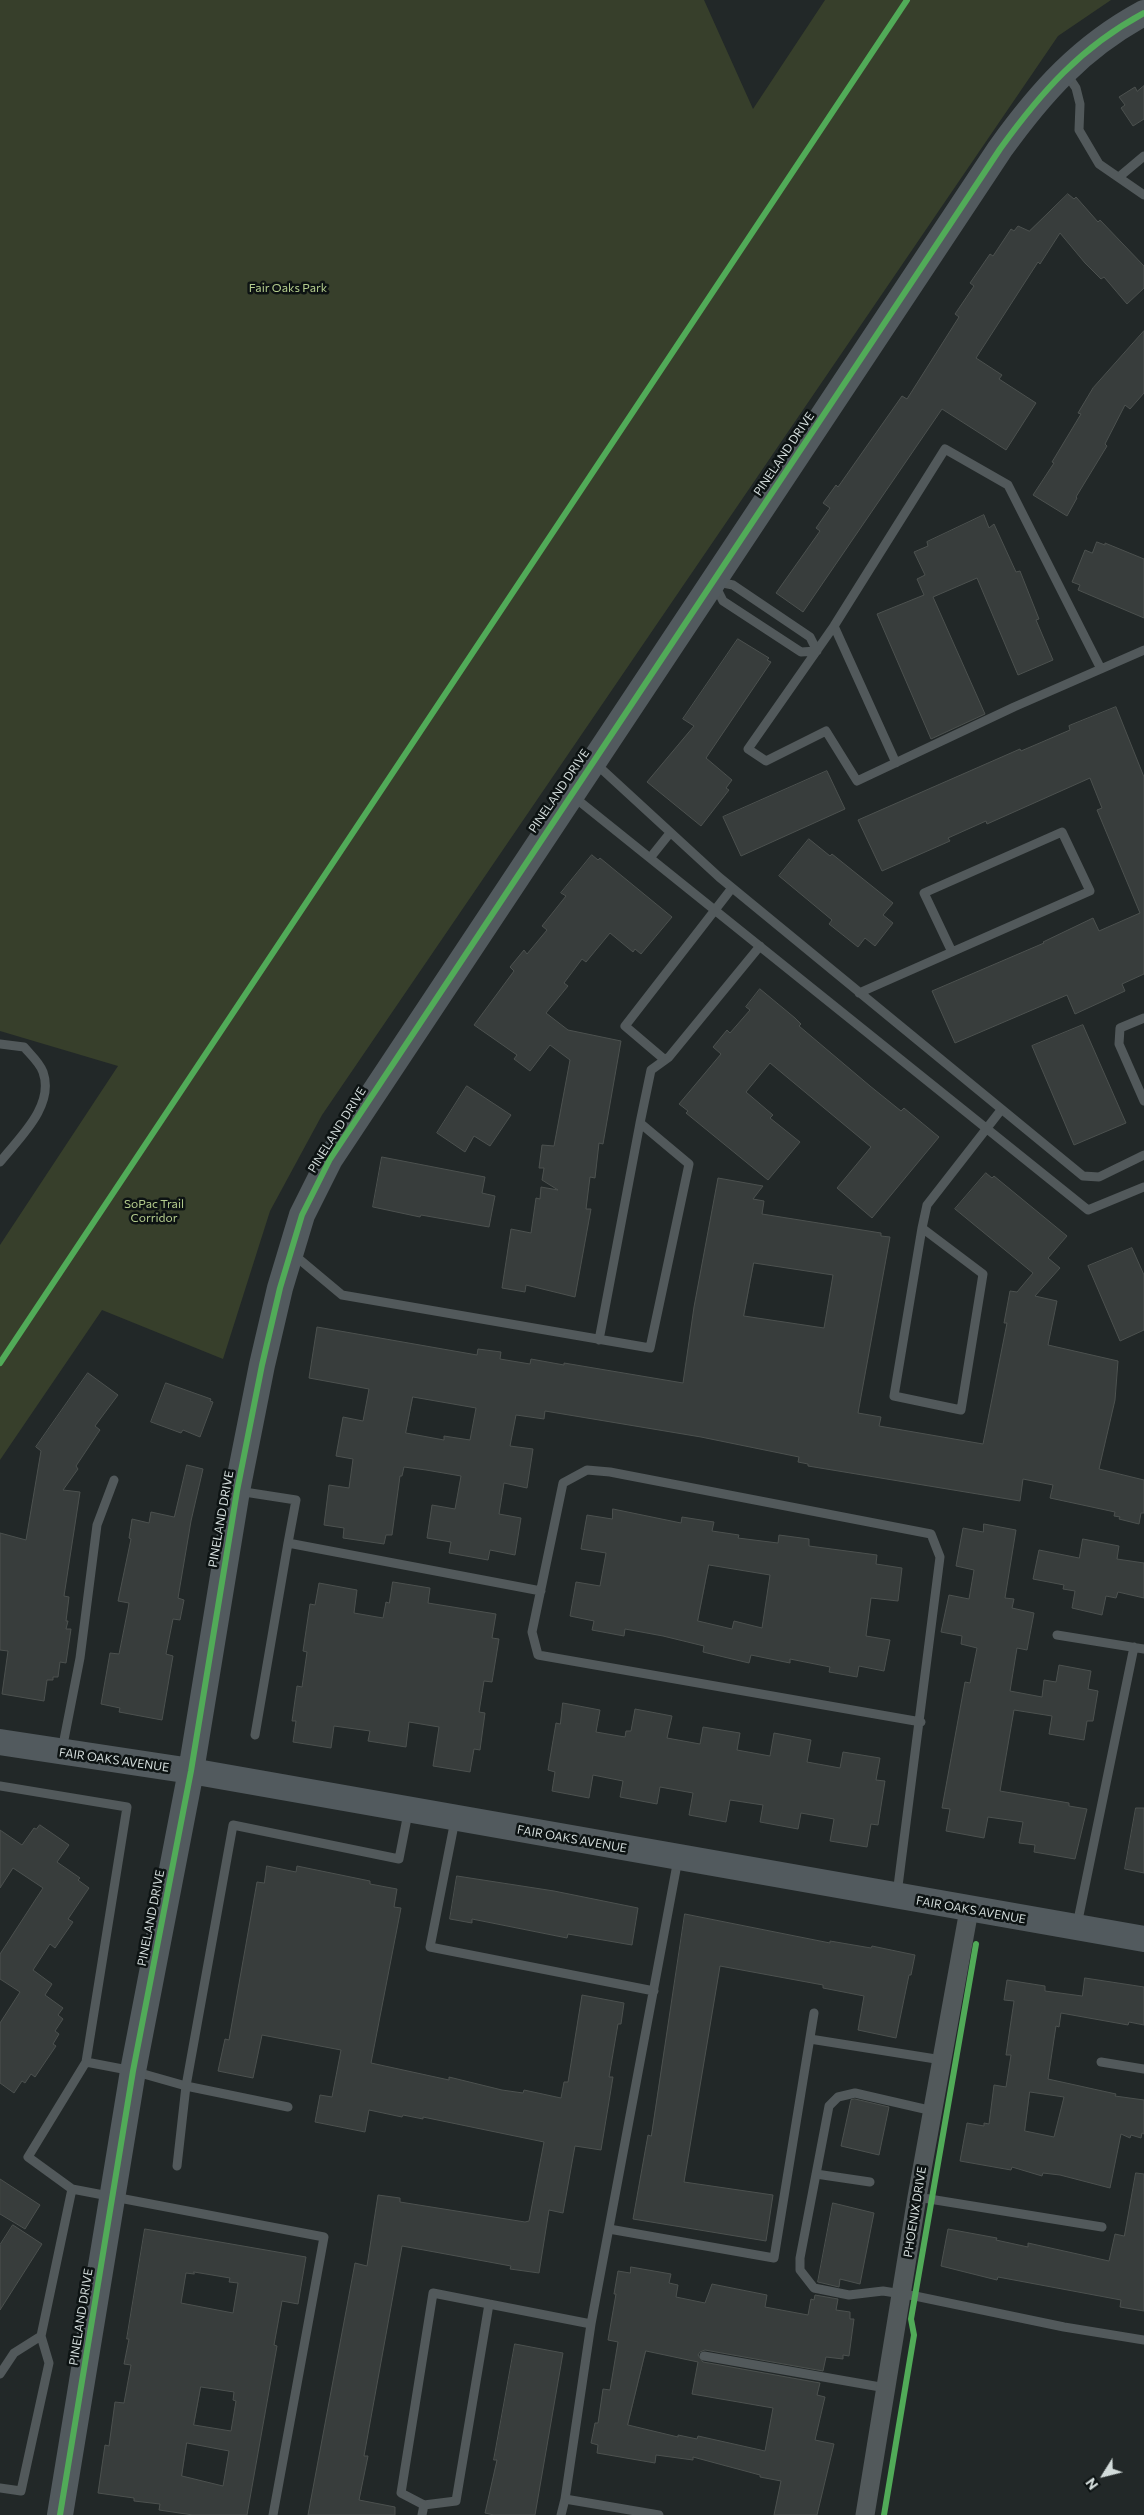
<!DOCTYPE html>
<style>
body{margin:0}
#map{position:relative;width:1144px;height:2515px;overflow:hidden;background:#222828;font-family:Commissioner,sans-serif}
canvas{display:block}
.north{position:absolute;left:1079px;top:2450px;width:50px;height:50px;-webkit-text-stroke:4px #0d1313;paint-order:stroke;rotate:234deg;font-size:14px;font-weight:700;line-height:20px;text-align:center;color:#d2dbda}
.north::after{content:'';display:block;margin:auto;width:18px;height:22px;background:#d2dbda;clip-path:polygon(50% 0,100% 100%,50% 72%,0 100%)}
</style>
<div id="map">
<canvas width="1144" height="2515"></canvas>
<div class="north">N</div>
</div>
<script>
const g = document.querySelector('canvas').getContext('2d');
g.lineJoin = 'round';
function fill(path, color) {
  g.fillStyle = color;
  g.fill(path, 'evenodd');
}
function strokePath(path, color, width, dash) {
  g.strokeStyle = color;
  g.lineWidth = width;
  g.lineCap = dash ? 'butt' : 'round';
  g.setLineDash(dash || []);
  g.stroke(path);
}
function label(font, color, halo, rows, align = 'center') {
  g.font = font + ' Commissioner,sans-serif';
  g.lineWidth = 5;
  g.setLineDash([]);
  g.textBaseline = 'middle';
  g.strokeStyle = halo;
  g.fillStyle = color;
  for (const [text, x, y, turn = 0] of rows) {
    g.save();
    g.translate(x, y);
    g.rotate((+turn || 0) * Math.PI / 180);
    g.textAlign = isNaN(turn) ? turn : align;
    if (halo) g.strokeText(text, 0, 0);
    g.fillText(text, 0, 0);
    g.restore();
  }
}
fill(new Path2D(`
 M0 0H704L753 109 825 0H1111L1058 36 322 1115 270 1211 223 1359 102 1310 0 1460V1245L118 1066 0 1031Z`), '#373f2b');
const building = new Path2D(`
 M1144 86V119L1133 126 1121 108 1125 105 1119 97 1135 87 1137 91Z
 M1068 194 1074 199 1076 197 1098 222 1100 220 1144 266V288L1127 304 1104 277 1101 279 1085 263 1060 233 1040 264 1038 262 976 358 1002 375 999 379 1036 403 1006 450 942 409 803 612 776 593 820 531 816 528 830 508 823 503 836 485 838 487 902 396 907 399 959 317 955 314 974 286 970 283 990 254 993 256 1011 229 1014 231 1018 226 1029 231Z
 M1144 331V393L1130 409 1125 405 1105 444 1107 446 1076 497 1077 498 1067 516 1033 495 1054 463 1052 462 1081 414 1078 413 1093 388Z
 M984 515 989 528 994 524 1016 572 1020 571 1039 619 1036 620 1053 660 1018 675 977 578 933 597 985 714 931 739 877 614 924 595 917 579 925 575 914 552 928 546 927 542Z
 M1097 542 1105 545V543L1144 559V618L1078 590 1080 585 1072 582 1085 550 1092 553Z
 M738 639 769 658 767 660 771 662 706 758 732 780 726 788 729 790 701 826 647 782 694 726 683 719Z
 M1116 707 1144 777V974L1122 984 1125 991 1075 1014 1067 995 955 1043 932 991 1044 943 1043 942 1093 918 1099 931 1140 913 1097 810 1102 808 1090 778 987 824 986 821 948 838 950 841 882 871 858 820 1020 749 1021 751 1070 730 1069 726Z
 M827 771 845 809 741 856 723 817Z
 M809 839 830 856 832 854 893 903 883 915 893 923 875 946 865 938 858 947 829 924 832 920 779 876Z
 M592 855 598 860 600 858 672 917 641 954 635 949 633 952 610 933 586 962 582 959 564 983 568 986 546 1013 568 1030 621 1041 603 1144 599 1143 595 1178 590 1177 586 1209H591L575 1297 526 1285 525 1292 502 1288 511 1229 531 1233 536 1198 540 1199 541 1187 558 1190 542 1180 544 1168H539L542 1145 554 1146 570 1060 550 1045 530 1071 514 1059 517 1055 474 1025 514 971 510 967 524 950 527 954 547 930 542 926 566 896 561 893Z
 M760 989 795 1018 801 1024 799 1026 870 1086 901 1111 904 1108 939 1137 872 1218 837 1188 871 1147 770 1063 746 1092 773 1115 770 1118 800 1142 768 1180 686 1113 688 1111 679 1104 721 1054 713 1047 727 1030 730 1033 750 1010 746 1007Z
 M1083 1025 1126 1123 1074 1145 1032 1046Z
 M467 1086 511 1115 490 1146 474 1136 465 1152 437 1133Z
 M382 1157 485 1177 482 1193 495 1196 489 1227 421 1215 420 1217 373 1207Z
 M986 1173 992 1178 994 1176 1067 1236 1048 1258 1060 1268 1035 1296 1057 1301 1048 1345 1118 1361 1115 1400 1099 1469 1144 1480V1513H1141L1139 1524 1119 1519 1120 1517 1114 1516 1115 1512 1050 1498 1053 1485 1023 1479 1020 1501 808 1466V1464L798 1462 799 1457 701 1437 545 1411 544 1419 516 1415 510 1446 533 1449 527 1488 504 1483 499 1514 521 1518 515 1555 490 1550 488 1560 449 1553 451 1542 427 1538 432 1505 455 1509 461 1476 426 1470 404 1467 402 1476H400L392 1535H386L384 1544 343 1538 344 1528 324 1525 329 1485 349 1488 353 1459 336 1456 343 1417 363 1421 369 1389 309 1378 317 1327 477 1355 478 1349 501 1352 500 1359 530 1364 531 1359 564 1365V1363L683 1383 694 1307 718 1178 763 1186 753 1199 764 1201 762 1214 881 1233V1236L890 1237 858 1413 881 1417 879 1426 983 1444 1007 1323H1004L1010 1291 1017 1292 1033 1273 955 1209ZM754 1263 833 1275 824 1328 744 1316ZM413 1397 476 1408 470 1440 444 1436V1440L406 1433Z
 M1132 1248 1144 1275V1330L1120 1341 1088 1266Z
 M88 1373 118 1395 95 1426 100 1430 76 1466 78 1469 63 1490 80 1492 64 1596 69 1597 66 1621H68L66 1629H71L66 1663 60 1662 58 1677H53V1680H47L44 1701 2 1694 8 1651 0 1650V1533L26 1540 41 1451 36 1447Z
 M166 1383 211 1399 210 1401 213 1402 200 1437 183 1430 181 1433 151 1422Z
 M187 1465 203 1469 191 1521 178 1598 184 1600 180 1620 173 1619 166 1654 173 1656 162 1720 119 1712 120 1708 101 1704 110 1653 119 1654 128 1609 129 1603 118 1601 131 1539 129 1538 132 1519 149 1523 151 1512 174 1517Z
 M613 1509 681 1523 682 1517 714 1522 712 1531 739 1535 738 1538 778 1543 779 1535 809 1539V1546L877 1555 876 1564 902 1568 898 1601 871 1598 866 1636 890 1640 884 1671 859 1666 857 1677 829 1672 830 1667 790 1659V1663L751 1655 749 1663 703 1652 704 1646 663 1636 625 1629 624 1636 592 1630 594 1621 570 1616 576 1582 600 1586 606 1553 581 1549 587 1515 612 1519ZM709 1565 770 1575 762 1628 734 1621 732 1629 698 1621Z
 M984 1524 1016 1530 1005 1598 1014 1599 1012 1608 1034 1613 1027 1650 1017 1648 1010 1691 1042 1697 1044 1680 1056 1682 1059 1665 1091 1671 1088 1689 1098 1691 1093 1721H1087L1084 1740 1049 1734 1052 1716 1014 1710 1000 1791 1069 1803V1806L1087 1809 1075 1859 1034 1852 1035 1845 1019 1843 1023 1822 988 1817 984 1838 946 1831 950 1809 942 1808 965 1682 970 1683 977 1648 961 1644 962 1636 941 1632 949 1595 969 1599 974 1570 956 1566 963 1528 983 1532Z
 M1083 1539 1119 1546 1117 1559 1144 1563V1598L1118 1592 1116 1598 1106 1596 1102 1615 1072 1608 1075 1591 1063 1589 1064 1585 1033 1579 1039 1550 1079 1558Z
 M393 1582 430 1588 428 1603 496 1614 492 1638 499 1639 492 1682 484 1681 479 1712 485 1713 480 1750 474 1749 470 1772 433 1766 439 1727 409 1722 406 1747 368 1741 370 1731 334 1726 331 1748 293 1742 296 1721H292L297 1686 302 1687 307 1652 303 1651 310 1604 315 1605 319 1583 357 1590 354 1613 383 1618 386 1602 389 1603Z
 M563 1703 600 1710 596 1732 625 1737 626 1731H631L635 1709 672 1716 667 1738 700 1744 703 1727 740 1733 737 1750 770 1756 774 1733 811 1740 807 1762 840 1768 843 1752 880 1758 876 1780 885 1781 878 1825 871 1824 867 1847 830 1841 834 1819 801 1813 798 1829 760 1822 763 1805 730 1800 726 1822 689 1815 693 1793 660 1787 657 1804 620 1797 623 1781 593 1775 589 1798 552 1791 555 1772 548 1770 556 1723 560 1724Z
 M1136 1808H1144V1873L1125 1869Z
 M40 1825 69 1845 57 1862 80 1878 78 1880 89 1888 68 1919 73 1922 55 1948 50 1944 33 1970 52 1984 45 1995 63 2008 58 2015 63 2019 55 2031 59 2034 53 2044 56 2046 35 2077 31 2074 25 2083 22 2081 14 2093 0 2083V2023L20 1992 0 1979V1954L43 1888 13 1868 0 1888V1830L22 1845 34 1828 36 1829Z
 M267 1866 296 1872 297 1866 370 1881V1884L397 1889 394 1907 401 1908 371 2063 449 2080V2077L502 2090 523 2093 524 2090 561 2098 564 2082H568L582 1995 624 2003 621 2024H618L609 2077H613L601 2150 575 2146 563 2213 549 2210 539 2273 510 2269 511 2266 402 2246 364 2456H368L359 2500 395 2507V2515H308L355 2263 367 2266 378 2195 400 2198V2202L525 2222 529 2221 544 2142 423 2117V2119L403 2115 402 2117 369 2110 365 2132 315 2122 320 2095 332 2097 341 2050 262 2035 253 2078 218 2071 225 2039 229 2040 257 1882 264 1883Z
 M457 1876 554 1891 638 1908 632 1945 568 1934 567 1938 472 1919V1923L450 1919Z
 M685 1914 830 1943V1941L871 1948 872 1946 915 1955 911 1975H909L896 2038 858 2030 864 1996 823 1988V1985L720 1966 684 2182 773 2195 766 2241 633 2219 648 2135 651 2136Z
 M1085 1978 1144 1987V2025L1129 2022 1128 2025 1061 2013 1059 2027 1056 2026 1048 2079 1116 2094 1115 2096 1144 2100V2134L1142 2133 1141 2138 1131 2135 1130 2138 1121 2134 1110 2188 1060 2175 1043 2173 1042 2176 1012 2167 1011 2170 960 2161 967 2123 984 2126V2123L989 2124 994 2085 1006 2087 1011 2055H1006L1014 2001 1004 2000 1007 1980 1045 1986V1991L1082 1996ZM1030 2092 1064 2097 1054 2137 1025 2131Z
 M855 2099 889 2107 879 2155 841 2146 851 2100Z
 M1136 2173 1144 2174V2311L1120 2307 1121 2300 998 2277 997 2280 941 2266 948 2229 997 2238 996 2240 1028 2247V2243L1109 2261 1115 2234 1124 2236Z
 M0 2179 40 2205 25 2229 0 2214Z
 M833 2203 874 2213 860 2284 840 2279 839 2287 818 2282Z
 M13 2225 42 2244 0 2310V2245Z
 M145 2229 306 2257 298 2304 282 2301 274 2345 277 2346 247 2515H193L159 2510 160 2504 134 2501V2498L98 2493 105 2445 109 2446 115 2402 124 2403 131 2365 124 2364 129 2339H127ZM194 2272 230 2278 229 2282 238 2283 233 2313 181 2303 186 2273 194 2274ZM201 2387 234 2392 233 2400 236 2401 231 2431 194 2425ZM187 2443 229 2451 223 2486 182 2476Z
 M631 2267 671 2274 669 2283 678 2285 676 2297 705 2303 712 2284 767 2295 765 2307 808 2315 811 2299 814 2300 815 2295 838 2299 836 2310 850 2312V2319H854L849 2356 843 2355V2359L826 2357 823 2371 705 2350 700 2352 698 2355 703 2362 820 2383 817 2395 825 2397 815 2440 834 2444 817 2515H774L781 2481 760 2477V2475L693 2457V2460L656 2455 655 2463 597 2453 598 2445 591 2443 595 2423H598L603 2389 610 2390 618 2342 608 2340 616 2294H614L618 2271 630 2273ZM646 2351 698 2362 692 2394 773 2408 765 2451 698 2436 697 2439 678 2435V2437L628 2425Z
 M515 2344 563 2353 535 2515H494L485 2513 497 2460H494Z`);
fill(building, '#383d3c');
strokePath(building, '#4c514f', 1);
strokePath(new Path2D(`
 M1066 73 1076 88 1080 104 1079 130 1099 164 1144 195
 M1119 177 1144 156
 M713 581 733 585 810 637 817 651 801 652 723 601Z
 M834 626 896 763
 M1101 669 1008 485 945 449 834 626 748 749 766 761 826 731 857 781 1014 707 1144 650
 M595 763 719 877 1083 1176 1099 1177 1144 1155
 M574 797 1088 1210 1144 1187
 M650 858 670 833
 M859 993 1090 891 1062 832 924 893 952 952
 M1144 1018 1120 1028 1119 1044 1144 1101
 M0 1044 24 1047C30 1054 40 1063 43 1072 55 1106 19 1138 0 1162
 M665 1060 625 1026 732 888
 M922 1228 983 1274 961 1410 894 1396 922 1228 927 1205 1001 1110
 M293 1254 342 1295 650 1348 689 1164 640 1123 651 1070 669 1057 760 946
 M599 1340 640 1123
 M238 1491 296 1500 288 1543
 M1057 1635 1144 1649
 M255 1735 288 1543 541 1591
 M62 1750 80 1658 97 1525 114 1480
 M0 1786 127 1807 86 2062 28 2157 72 2189 324 2237 273 2515
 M455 1820 430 1947 654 1991
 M897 1894 940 1557 931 1534 610 1472 587 1470 563 1483 532 1632 538 1655 921 1722
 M1077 1925 1134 1647
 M810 2039 942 2060
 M86 2062 133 2071 186 2086 233 1825 399 1859 408 1813
 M1101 2062 1144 2069
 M933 2111 855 2093 838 2097 829 2106 800 2258V2270L814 2288 849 2295 883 2291 915 2296 1064 2327 1144 2340
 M177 2166 186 2086 288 2107
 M816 2174 870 2182
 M917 2197 1102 2227
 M609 2229 774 2258 814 2013
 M433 2293 489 2304 456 2501 424 2505 401 2493Z
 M489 2304 591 2324 565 2499 659 2515
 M591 2324 678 1859
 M704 2356 886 2388
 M0 2374 14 2353 41 2336
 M0 2488 21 2491 49 2363 41 2336 72 2189
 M422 2515 424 2505
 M561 2515 565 2499`), '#52595b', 9);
strokePath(new Path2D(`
 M865 2515 917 2197 969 1910`), '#52595b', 19);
strokePath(new Path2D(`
 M0 1742 191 1771 1144 1939
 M60 2515 133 2071 191 1771 237 1491 262 1365 280 1288 302 1215 330 1159 1000 149C1041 92 1081 47 1144 13`), '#525a5e', 26);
strokePath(new Path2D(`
 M0 1363 907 0
 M60 2515 133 2071 191 1771 237 1491 262 1365 280 1288 302 1215 330 1159 1000 149C1041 92 1081 47 1144 13
 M884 2515 914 2335 911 2319 976 1944`), '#51ab58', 6);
label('12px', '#b5cd8e', '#0d1313', [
 ["Fair Oaks Park",288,288],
 ["SoPac Trail",154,1204],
 ["Corridor",154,1218]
]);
label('12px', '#d2dbda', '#0d1313', [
 ["PINELAND DRIVE",784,454,-56],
 ["PINELAND DRIVE",559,791,-56],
 ["PINELAND DRIVE",337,1130,-58],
 ["PINELAND DRIVE",221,1519,-80],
 ["FAIR OAKS AVENUE",114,1760,8],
 ["FAIR OAKS AVENUE",572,1839,10],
 ["FAIR OAKS AVENUE",971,1910,10],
 ["PINELAND DRIVE",151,1918,-79],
 ["PHOENIX DRIVE",915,2212,-81],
 ["PINELAND DRIVE",81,2317,-81]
]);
</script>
